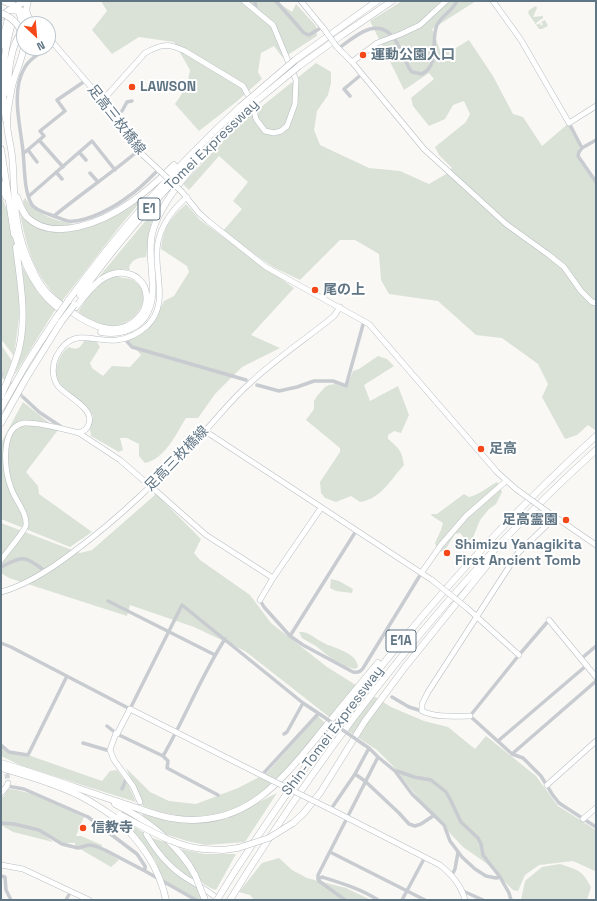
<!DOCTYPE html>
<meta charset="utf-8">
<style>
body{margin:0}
#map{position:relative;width:597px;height:901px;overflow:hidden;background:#f9f8f5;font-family:"Space Grotesk",sans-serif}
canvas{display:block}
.frame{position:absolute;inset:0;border:2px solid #607584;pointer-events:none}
.north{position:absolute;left:16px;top:16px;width:40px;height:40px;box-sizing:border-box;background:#fff;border:1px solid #bfc8ce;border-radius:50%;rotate:154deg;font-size:11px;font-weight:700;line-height:16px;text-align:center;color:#607584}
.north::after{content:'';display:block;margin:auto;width:14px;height:18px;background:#f54819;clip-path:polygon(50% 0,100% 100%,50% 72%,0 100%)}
</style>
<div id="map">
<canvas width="597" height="901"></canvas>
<div class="frame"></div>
<div class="north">N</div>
</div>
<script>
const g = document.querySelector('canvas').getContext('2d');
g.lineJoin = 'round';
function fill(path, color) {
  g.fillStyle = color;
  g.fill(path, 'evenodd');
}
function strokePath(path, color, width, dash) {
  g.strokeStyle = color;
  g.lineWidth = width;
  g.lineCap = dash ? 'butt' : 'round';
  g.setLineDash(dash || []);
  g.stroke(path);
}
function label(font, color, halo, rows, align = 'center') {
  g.font = font + ' "Space Grotesk","Noto Sans JP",sans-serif';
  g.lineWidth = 4;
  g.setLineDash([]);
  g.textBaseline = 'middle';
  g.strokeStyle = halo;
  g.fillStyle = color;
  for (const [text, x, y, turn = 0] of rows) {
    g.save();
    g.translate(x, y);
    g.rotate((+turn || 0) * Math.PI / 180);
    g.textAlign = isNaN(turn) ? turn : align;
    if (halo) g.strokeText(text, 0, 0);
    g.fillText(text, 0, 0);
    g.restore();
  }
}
fill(new Path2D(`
 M101 1H242L247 4 251 1H276L292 12 296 4 316 26 317 36 283 58 274 46 261 53 258 72 262 79 236 102 199 131 175 104 187 86 190 70 174 42 139 37 112 54 92 30 107 11Z
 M402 1H476L432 29 441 53 454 49 469 40 493 76 513 114 523 117 542 146 569 123 580 144 578 156 596 182V428L595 430 588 425 577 435 565 439 542 397 548 384 538 364 502 338 476 335 438 301 389 294 381 280 379 254 355 240H339H340L300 280 273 267 254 254 223 231 242 209 233 201 248 182 219 156 189 190 183 184 236 127 316 63 331 72V83L328 95 317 111 314 130 320 145 369 168 400 171 429 184 446 174 452 168 439 155 435 147 466 122 470 114 464 101 453 105 445 119 429 126 413 106 411 98 434 79 429 73 404 90 370 21Z
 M536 6 537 8 533 17 543 16V18L536 23 537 25 540 23 541 26 543 24 541 22 545 20 548 26 542 29H539L528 13 529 10Z
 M147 194 120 226 62 301C35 279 26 246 20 213 25 218 29 224 36 227 60 239 103 224 125 210 133 205 140 199 147 194Z
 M1 195 13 224 21 302 14 356 1 339Z
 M25 198C36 214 56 222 75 224 53 229 28 227 23 201Z
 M186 204 200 220 294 288 251 335 280 348 242 367 215 394 198 418H186C176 434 165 459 145 463L139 456V444L127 438H120L123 450 119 452 91 436 90 429 93 416C85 404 57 388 55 375 55 372 57 368 57 365 59 358 63 351 69 347 79 351 80 347 85 340L97 342 100 347 90 363 92 368 103 376 112 366 130 367 141 355 128 340 152 325 164 301 174 296 189 272 187 266 161 249C164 226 169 220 186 204Z
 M157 207 151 225 146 257C137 258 133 259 129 267L130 270 118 269 98 278Z
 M22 266 38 293 55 310 14 376C28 338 26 306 22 266Z
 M116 275C124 281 130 275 138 284 154 303 131 326 111 326 99 326 88 319 78 312 88 296 98 283 116 275Z
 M1 345 12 361 5 379 1 378Z
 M378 356 387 359 394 366 364 385 370 401 398 386 409 415 401 433 394 431 388 435V439C399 448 402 451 404 465 391 479 381 499 360 502L351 496 336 502 325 498 321 493 320 482 340 452V448L306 420 314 409V401L317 396 325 387 329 385 335 384 346 388 353 371 359 369Z
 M23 402 58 430 26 472 38 486 39 494 92 532 70 547 1 519V443Z
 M497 482 502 492 496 504 489 509 480 520 472 540 468 545 464 549 462 547 465 539 460 533 455 534 447 547 441 552 437 549 435 543 441 530 443 523 432 516 431 514H437L464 494 469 497C479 495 487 487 497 482Z
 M156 494 201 539 194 553 200 560 250 595 271 623 327 667 391 707 424 721 448 727 475 749 486 736 536 776 558 806 596 830 595 871 573 861 539 865 525 875 518 891 513 890 486 863 463 847 427 809 392 765 377 750 342 727 245 651 194 627 130 605 127 616 9 578 1 573V523L80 553 92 550Z
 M331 579 339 581 353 589 352 593 336 591 330 588Z
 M299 632C309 631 314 638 322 642 334 649 356 651 358 667L355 669C340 666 328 656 316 646 311 643 306 641 302 638Z
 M318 716 325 723C310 741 297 761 281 778 272 788 237 812 225 815 201 821 166 815 143 806L126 768 150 792 169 801 196 804 238 788 267 773Z
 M1 745 13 753 28 755 102 781 110 771 117 770 129 786 136 802 22 766 1 756Z
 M8 789C34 791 61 806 84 817L76 836H81L102 845V849L119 860 111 867 75 846V843H58L40 831 53 842 13 832 1 825V797H3Z
 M277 793 245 842 206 845 187 841 168 835 157 829 142 815 144 813 205 820 226 819Z
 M122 819 152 838 171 844 191 871 202 900H195L163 880 155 860Z
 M181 849 204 854H236L216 890C213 889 210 888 207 886 197 881 189 859 181 849Z
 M279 858 292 870 307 878 346 888 371 900H254L250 895 239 892 262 863Z
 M560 864C578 870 582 870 591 887L587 900H521L525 881 542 867Z`), '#dae1d6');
strokePath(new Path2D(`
 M1 373 23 397`), '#d3d7d9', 3.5, [3.5, 2]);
strokePath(new Path2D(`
 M3 767 7 774 8 783`), '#d3d7d9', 5, [5, 2.5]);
const secondary = new Path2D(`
 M301 1 324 29
 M493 1 521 40 569 123 596 106
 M18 7 36 24
 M20 15 29 24
 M48 37 116 116 143 155 160 171
 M337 47 352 62 424 149 506 224 549 255 564 267 581 291 592 302 596 303
 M352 62 377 43 401 34 420 25 446 1
 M102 101 145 53C161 44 168 43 185 51L243 86 252 102 256 119 265 131 274 133 281 131 287 126 295 104 296 80 273 25 244 1
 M182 192 199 213 208 221 266 267 369 324 497 472 516 489
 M205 431 432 580
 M79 433 120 460 143 480
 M155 490 206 535 273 578
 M554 516 596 545
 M1 560C6 553 25 531 26 525 27 512 15 500 11 488 4 469 0 427 24 423 40 422 63 429 79 433 84 431 88 429 89 423 94 408 66 396 58 386 52 378 52 366 56 357 72 325 92 343 117 340 128 339 139 333 147 326 171 303 152 269 158 242 162 223 173 209 187 197
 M422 572 441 545 466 516 506 481
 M1 592C27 585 51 569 72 553 121 517 162 476 204 432 219 416 232 399 249 384 275 359 306 339 334 316L340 307
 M260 600 273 578 321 508
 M467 608 519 655
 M549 620 596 677
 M470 716C454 716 437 718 422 711V704L428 692 518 553 555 517
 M547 785 596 741
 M1 793 7 786 8 783
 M140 802 133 786 114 760 110 750 116 733 117 734 130 709 265 777
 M328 808 440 865C452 875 461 885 465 900
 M583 819 596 808
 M146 834C156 851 167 865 183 876 195 884 208 890 219 900
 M1 865 23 869 89 900`);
const highway = new Path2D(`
 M28 1 26 10 28 16
 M5 2 16 6 26 1
 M16 6C20 14 24 23 20 32
 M1 17 9 10 20 11
 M1 46 8 19
 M24 46C22 62 13 76 11 92 9 102 7 113 7 123 7 133 11 145 12 156 14 171 13 186 15 201 16 223 22 248 32 268 35 275 39 283 44 289 51 298 60 304 70 311 90 325 117 340 138 318 144 312 148 303 146 293 145 285 139 278 132 275 107 265 89 290 76 307
 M295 60 377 1
 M299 66 342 35 392 1
 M8 93C8 75 10 42 24 30
 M6 120C0 87 3 54 12 23
 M1 149 14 234
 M1 184 6 197
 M17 197C19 203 22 210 26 216 53 244 104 221 130 203 146 192 160 179 174 165
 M14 231C24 263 35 294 65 313
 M80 295C116 244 158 196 202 152
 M68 301C119 230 176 166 240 107
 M101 332C117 335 135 331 145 317 161 293 146 260 152 234 162 194 207 153 234 121
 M1 396C8 380 15 365 19 349 27 315 20 281 16 247
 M1 408 28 361 56 318
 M1 423 25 380 61 322
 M1 763C42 775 82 790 122 803 138 808 154 815 171 818 242 830 278 785 318 736 338 711 358 687 378 663
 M1 768C28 776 67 787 91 802 100 807 108 813 117 819
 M115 804C146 819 170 838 189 865
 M293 823 303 814 320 793 365 721 405 667 488 564
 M203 849 223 850 238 848
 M235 871C339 710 454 565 596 436
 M230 900C330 737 454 578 596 450`);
strokePath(secondary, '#b7bec3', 6);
strokePath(highway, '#babec1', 7);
strokePath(new Path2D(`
 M255 1 256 10
 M276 1 304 33 309 35 322 27
 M54 44C44 51 29 58 24 69 12 90 19 120 22 143 25 161 23 188 31 203 33 209 45 213 51 215 57 217 62 220 68 221 86 223 115 207 129 196 140 189 149 179 158 170
 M338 49C355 36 379 14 396 41L409 68 412 72 422 74C440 64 431 45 436 28 438 18 452 12 457 1
 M350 96 344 89 362 74
 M116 116 122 111 127 102 132 101
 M569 123 582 148 579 152 578 156 596 182
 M39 140 63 167
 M582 148 596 140
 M28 150 37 162
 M79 152 86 160
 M24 153 44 136 40 131 65 111 57 100 85 81
 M56 172 62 179
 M90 173 98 182
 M29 196 92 141 115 170
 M54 216C82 193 112 173 139 150
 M125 339 132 347 246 380
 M257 385 279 391 297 387 314 381H333L346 386 364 321
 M23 397 39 412 63 428
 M1 567C24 555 24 556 45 571
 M260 600 264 607 290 636 303 645 353 672C359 673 362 671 365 665L422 572
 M108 601 215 655
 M549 620 519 655 470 716 512 754 523 758 541 776 552 794 559 803 596 827
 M290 636 356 531
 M1 643 11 647 130 709 182 605 303 703 321 715
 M582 658 596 646
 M392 697 409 707 422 711
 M107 726 117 734 163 756 168 761 167 768 218 795
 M284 734 287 732 303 703
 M498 741 587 665
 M83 743 110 751
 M1 745 9 752 28 755 67 676
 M369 748 378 757
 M512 754 596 681
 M163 756C185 718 201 676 225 639
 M397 771 414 777 431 780 446 792 450 799 461 822 478 838 481 844 483 855 500 877 509 893 511 900
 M355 774 365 781 399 813 409 824 415 826 421 824 433 816
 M262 775 318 714
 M7 786 24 789 88 817 137 854 145 866V871L196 900
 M122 789 127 777
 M331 809 355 774 369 748 363 744
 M1 823 14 824 39 830 62 844 78 848 89 845 95 846 105 850 145 871
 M330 852 425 900
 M452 875 455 869 458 852
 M1 876 5 877 6 890 11 900
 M318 879V875L378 757 395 771 412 794 444 825 450 841 462 857 475 869 486 876 496 878 500 877
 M318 879 322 877C341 883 361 889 378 900
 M318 879 319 881 345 900
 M463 891 483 900
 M66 900 71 891
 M402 900 425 857`), '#c8ccd0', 3.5);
strokePath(secondary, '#fff', 5);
strokePath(highway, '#fff', 6);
const secondaryBridge = new Path2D(`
 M324 29 337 47
 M160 171 182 192
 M516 489 552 515
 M432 580 467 608
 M265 777 328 808`);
const highwayBridge = new Path2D(`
 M1 13C13 18 22 27 24 41
 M240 107 295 60
 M242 113 299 66
 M56 318 68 301
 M61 322 74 305
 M120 815C146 828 173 846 203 849
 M117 819C141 842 159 867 166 900
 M238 848 269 838 293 823
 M189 865 195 875 205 900
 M217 900 235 871`);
strokePath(secondaryBridge, '#b7bec3', 6, []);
strokePath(highwayBridge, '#babec1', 7, []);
strokePath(new Path2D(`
 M321 715 363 744`), '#c8ccd0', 3.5);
strokePath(secondaryBridge, '#fff', 5);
strokePath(highwayBridge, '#fff', 6);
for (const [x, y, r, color] of [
 [363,55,4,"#f54819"],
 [132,87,4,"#f54819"],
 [315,290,4,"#f54819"],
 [481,449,4,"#f54819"],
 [566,520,4,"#f54819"],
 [447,553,4,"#f54819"],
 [83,828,4,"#f54819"]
]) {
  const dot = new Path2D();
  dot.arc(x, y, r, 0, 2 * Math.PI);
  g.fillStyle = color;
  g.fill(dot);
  strokePath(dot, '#fff', 1.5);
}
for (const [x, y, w] of [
 [149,209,22],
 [401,641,30]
]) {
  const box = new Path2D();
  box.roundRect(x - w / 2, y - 11, w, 22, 3);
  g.fillStyle = '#fff';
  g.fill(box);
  strokePath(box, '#607584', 1);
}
label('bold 13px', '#607584', null, [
 ["E1",149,209],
 ["E1A",401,641]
]);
label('bold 14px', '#607584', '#fff', [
 ["運動公園入口",371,55],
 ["LAWSON",140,87],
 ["尾の上",323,290],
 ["足高",489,449],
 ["足高霊園",558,520,"right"],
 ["Shimizu Yanagikita",455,545],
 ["First Ancient Tomb",455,561],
 ["信教寺",91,828]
], 'left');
label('14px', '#607584', '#fff', [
 ["足高三枚橋線",116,120,52],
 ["Tomei Expressway",212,145,-44],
 ["足高三枚橋線",177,459,-46],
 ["Shin-Tomei Expressway",333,731,-53]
]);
</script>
